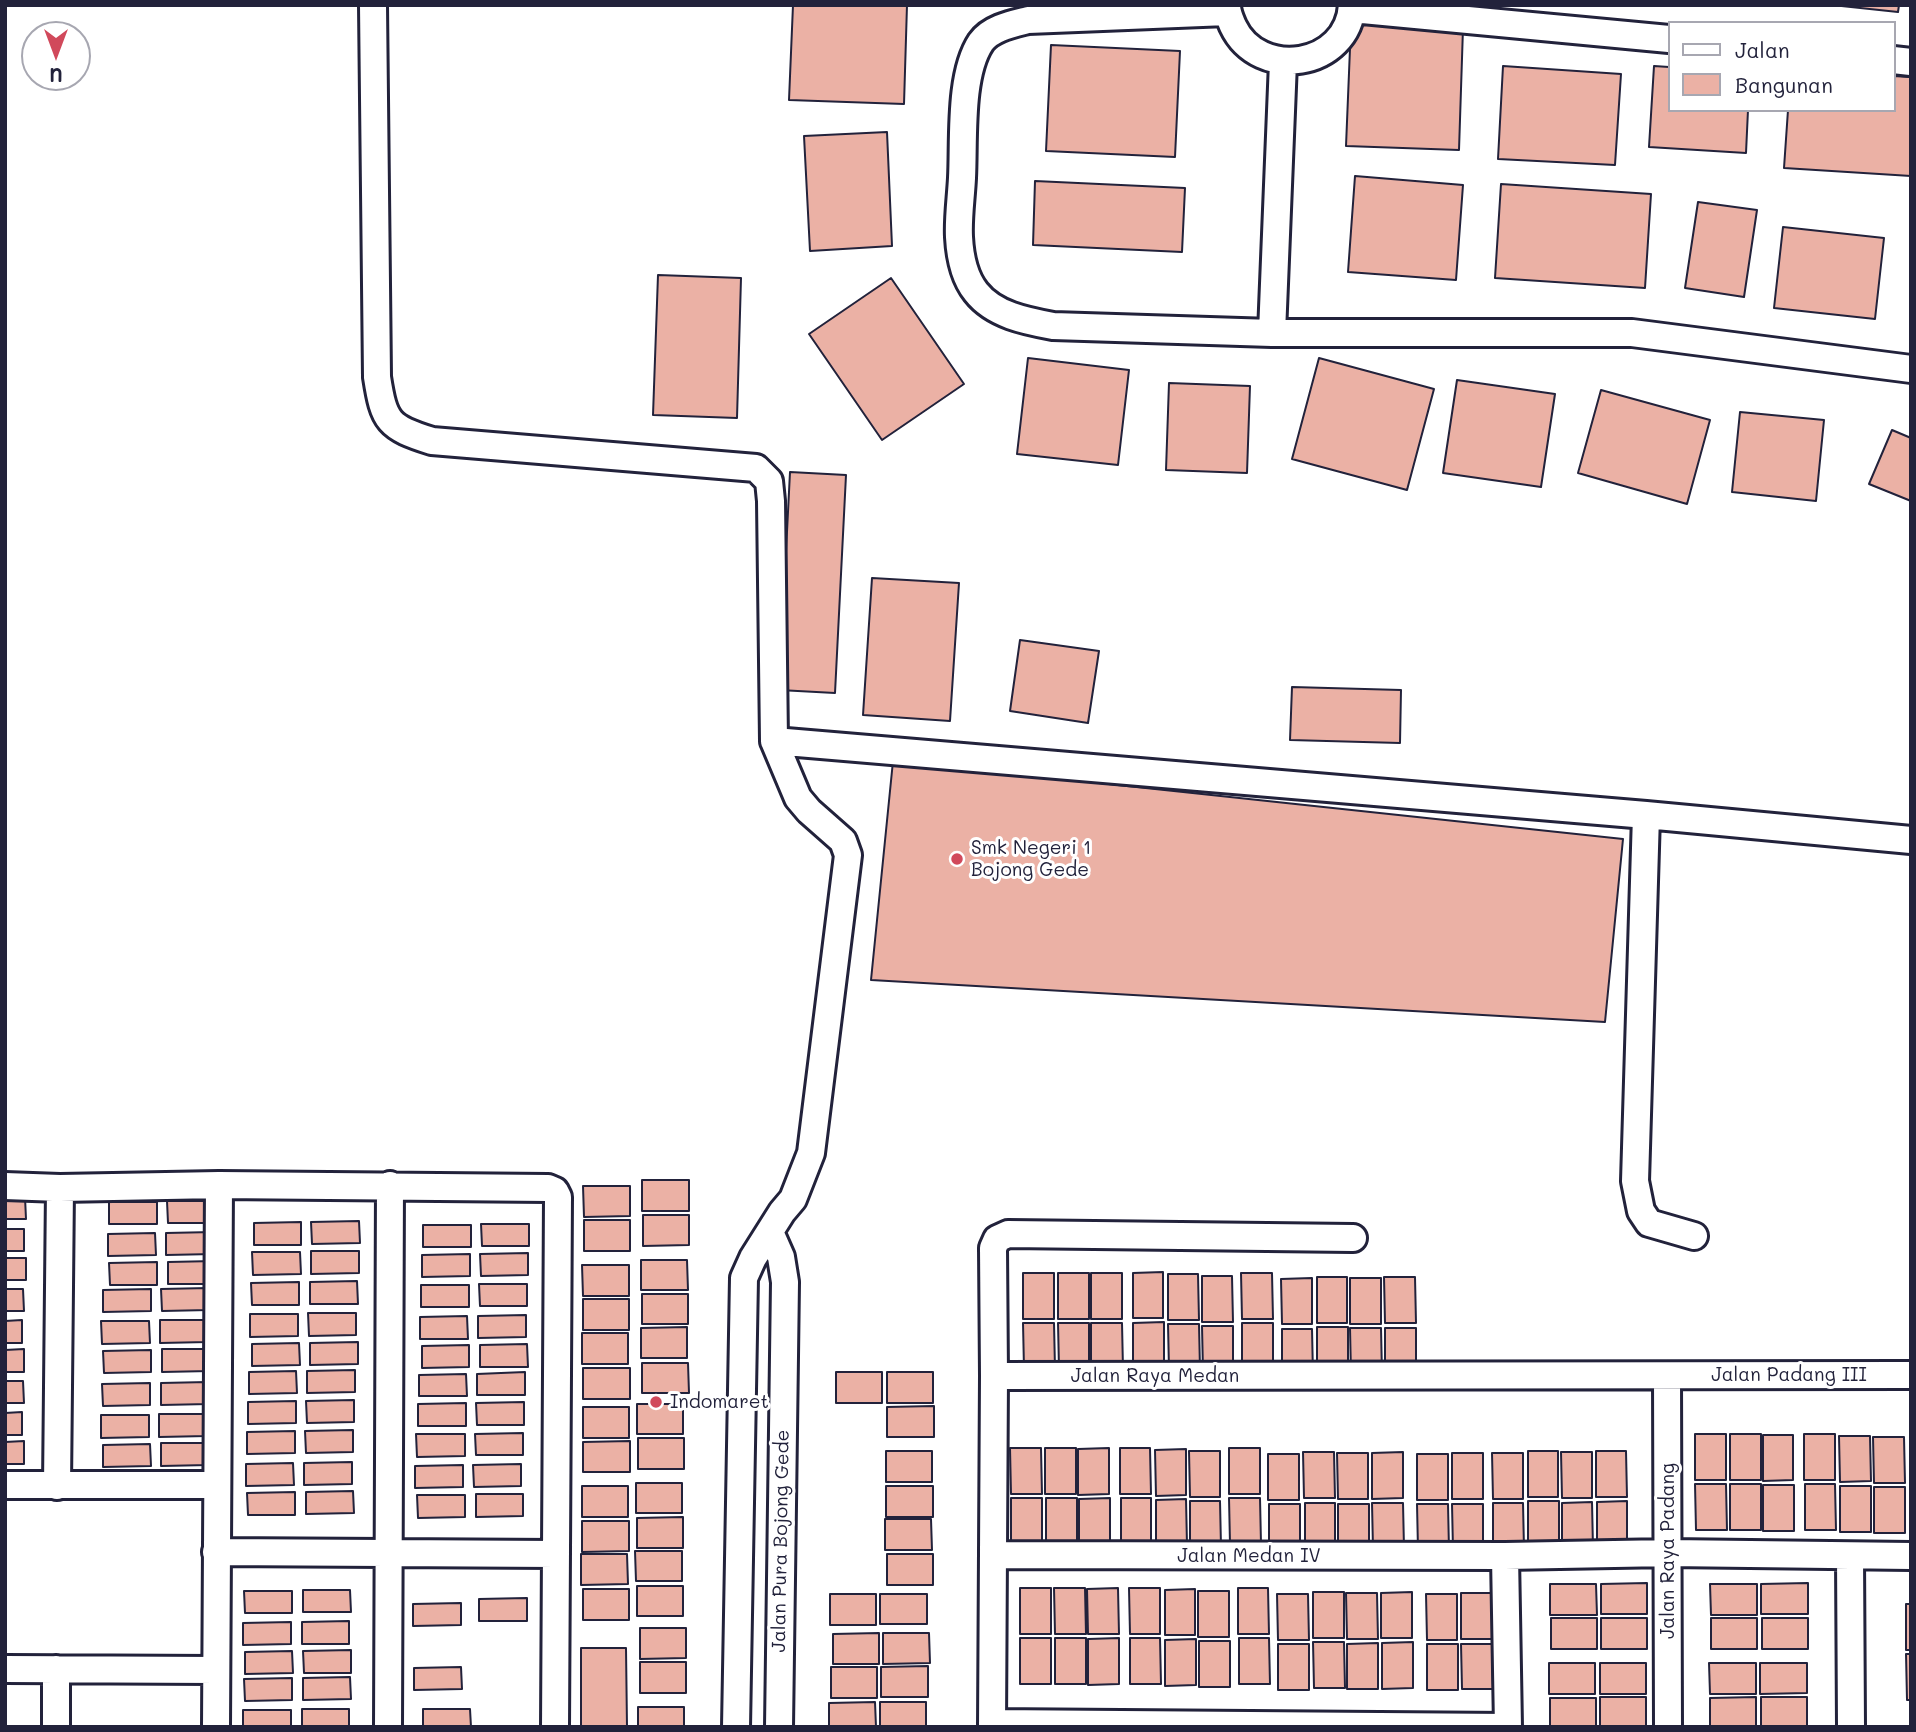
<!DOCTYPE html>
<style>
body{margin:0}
#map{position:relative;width:1916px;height:1732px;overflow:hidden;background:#fff;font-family:Mali,sans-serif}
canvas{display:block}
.frame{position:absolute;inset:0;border:7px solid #22223b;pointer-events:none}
.legend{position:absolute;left:1668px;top:21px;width:228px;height:91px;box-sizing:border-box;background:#fff;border:2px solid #a7a7b1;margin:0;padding:9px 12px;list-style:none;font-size:21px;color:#22223b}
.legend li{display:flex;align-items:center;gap:14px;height:35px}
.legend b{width:35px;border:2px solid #a7a7b1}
.north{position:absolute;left:21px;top:21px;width:70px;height:70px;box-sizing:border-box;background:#fff;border:2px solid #a7a7b1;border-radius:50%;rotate:180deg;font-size:19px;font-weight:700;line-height:28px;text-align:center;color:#22223b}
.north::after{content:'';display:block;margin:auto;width:24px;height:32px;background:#d1495b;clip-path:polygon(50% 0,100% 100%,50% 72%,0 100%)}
</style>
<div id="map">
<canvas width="1916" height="1732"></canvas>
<div class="frame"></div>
<ul class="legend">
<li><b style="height:9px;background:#fff"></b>Jalan</li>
<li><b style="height:19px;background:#ebb1a5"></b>Bangunan</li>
</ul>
<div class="north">U</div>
</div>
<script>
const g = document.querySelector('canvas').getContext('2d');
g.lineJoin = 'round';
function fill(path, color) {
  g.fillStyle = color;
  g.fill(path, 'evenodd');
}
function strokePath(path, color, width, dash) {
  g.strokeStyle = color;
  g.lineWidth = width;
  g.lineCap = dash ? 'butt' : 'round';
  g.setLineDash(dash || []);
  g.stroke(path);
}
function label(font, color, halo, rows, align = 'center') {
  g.font = font + ' Mali,sans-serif';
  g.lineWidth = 6;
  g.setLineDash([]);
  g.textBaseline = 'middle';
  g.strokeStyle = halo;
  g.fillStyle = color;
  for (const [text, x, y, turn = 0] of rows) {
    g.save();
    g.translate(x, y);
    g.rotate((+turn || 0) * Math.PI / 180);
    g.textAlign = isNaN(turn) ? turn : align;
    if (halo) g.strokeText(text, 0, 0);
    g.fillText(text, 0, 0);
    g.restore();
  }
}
const building = new Path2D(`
 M793 5H907L904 104 789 100Z
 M1832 5H1899L1898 12Z
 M1351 24 1463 28 1459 150 1346 146Z
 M1051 45 1180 51 1175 157 1046 151Z
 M1503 66 1621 74 1615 165 1498 159Z
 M1654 66 1669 67V110H1748L1746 153 1649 147Z
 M1893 76 1911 77V176L1784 168 1788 110H1893Z
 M887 132 892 246 810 251 804 136Z
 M1355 176 1463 185 1456 280 1348 272Z
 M1035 181 1185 188 1182 252 1033 245Z
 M1501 184 1651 194 1645 288 1495 278Z
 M1698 202 1757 210 1744 297 1685 288Z
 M1783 227 1884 238 1875 319 1774 308Z
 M658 275 741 278 737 418 653 415Z
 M891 278 964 384 882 440 809 334Z
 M1028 358 1129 370 1118 465 1017 454Z
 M1319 358 1434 389 1407 490 1292 459Z
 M1457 380 1555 394 1541 487 1443 473Z
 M1169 383 1250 386 1247 473 1166 470Z
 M1601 390 1710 420 1687 504 1578 473Z
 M1740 412 1824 420 1816 501 1732 492Z
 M1892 430 1911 438V501L1869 484Z
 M790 472 846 475 835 693 779 690Z
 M872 578 959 583 950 721 863 715Z
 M1020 640 1099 651 1088 723 1010 711Z
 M1292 687 1401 690 1400 743 1290 740Z
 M893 761 1623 839 1605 1022 871 980Z
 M642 1180H689V1211H642Z
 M583 1186H630V1216L584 1217Z
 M5 1197H25L26 1219H5Z
 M167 1201H215V1223H168Z
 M109 1202H157V1224H109Z
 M643 1215H689V1245L643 1246Z
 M584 1220H630V1251H584Z
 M359 1221 360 1243 312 1244 311 1222Z
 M301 1222V1245H254V1223Z
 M481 1224H529V1246H482Z
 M423 1225H471V1247H423Z
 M5 1229H24V1251H5Z
 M214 1232V1254L166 1255V1233Z
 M155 1233 156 1255 108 1256V1234Z
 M311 1251H359V1273L311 1274Z
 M252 1252H300L301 1274 253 1275Z
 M528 1253V1275L481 1276 480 1254Z
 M470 1254V1276L422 1277V1255Z
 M5 1258H26V1280H5Z
 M641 1260H687L688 1290H641Z
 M215 1261 216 1284H168V1262Z
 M157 1262V1285H110L109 1263Z
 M582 1265H629V1296H583Z
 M1163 1272V1318H1133V1273Z
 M1023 1273H1054V1319H1023Z
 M1058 1273H1089V1319H1058Z
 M1091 1273H1122V1319H1091Z
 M1241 1273H1272L1273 1319H1242Z
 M1168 1274H1198L1199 1320H1168Z
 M1202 1276H1232L1233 1322H1202Z
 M1317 1277H1347V1323H1317Z
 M1384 1277H1415L1416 1323H1385Z
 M1312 1278V1324H1282L1281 1279Z
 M1350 1278H1381V1324H1350Z
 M357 1281 358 1304H310V1282Z
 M299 1282V1305H252L251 1283Z
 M479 1284H527V1306H480Z
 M421 1285H469V1307H421Z
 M209 1288V1310L162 1311 161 1289Z
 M5 1289H23L24 1311H5Z
 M151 1289V1311L103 1312V1290Z
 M642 1294H688V1324H642Z
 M583 1299H629V1330H583Z
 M308 1313H356V1335L309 1336Z
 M250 1314H298V1336L250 1337Z
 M526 1315V1337L478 1338V1316Z
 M467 1316 468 1339H420V1317Z
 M22 1320V1343H5V1321Z
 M160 1320H208V1342L160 1343Z
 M101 1321H149L150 1343 102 1344Z
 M1164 1322V1368L1133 1369V1323Z
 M1023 1323H1054L1055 1369H1024Z
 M1058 1323H1089V1369H1059Z
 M1091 1323H1122L1123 1369H1091Z
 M1242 1323H1273V1369H1242Z
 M1168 1324H1199L1200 1370H1169Z
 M1202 1326H1233V1372H1203Z
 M687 1327V1358H641V1328Z
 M1317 1327H1348V1373H1317Z
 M1350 1328H1381L1382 1374H1351Z
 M1385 1328H1416V1374H1385Z
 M1282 1329H1312L1313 1375H1282Z
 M582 1333H628V1364H582Z
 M358 1342V1364L310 1365V1343Z
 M299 1343 300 1365 252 1366V1344Z
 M527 1344 528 1367H480V1345Z
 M469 1345V1367L422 1368V1346Z
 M24 1349V1372H5V1350Z
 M162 1349H209L210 1371 162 1372Z
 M151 1350V1372L104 1373 103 1351Z
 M642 1363H688L689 1393H642Z
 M583 1368H630V1399H583Z
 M355 1370V1392L307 1393V1371Z
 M296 1371 297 1393 249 1394V1372Z
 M525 1372V1395H477V1374Z
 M836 1372H882V1403H836Z
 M887 1372H933V1403H887Z
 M466 1374 467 1396H419V1375Z
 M5 1381H23L24 1403H5Z
 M208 1382 209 1404 161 1405V1383Z
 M150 1383V1405L103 1406 102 1384Z
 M354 1400V1422L307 1423 306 1401Z
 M296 1401V1423L248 1424V1402Z
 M524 1402V1425H477L476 1403Z
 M466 1403V1426H418V1404Z
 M637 1404H683V1434H637Z
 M934 1406V1437H887V1407Z
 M583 1407H629V1438H583Z
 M22 1412V1435H5V1413Z
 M159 1414H206L207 1436 159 1437Z
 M101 1415H149V1437L101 1438Z
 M353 1430V1452L306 1453 305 1431Z
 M295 1431V1453L247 1454V1432Z
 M523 1433V1455H476L475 1434Z
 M416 1434H465V1456L417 1457Z
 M1695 1434H1726V1480H1695Z
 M1730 1434H1761V1480H1730Z
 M1804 1434H1835V1480H1804Z
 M1763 1435H1793V1480L1763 1481Z
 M1839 1436H1870L1871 1481 1840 1482Z
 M1873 1437H1904L1905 1483H1874Z
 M638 1438H684V1469H638Z
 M24 1441V1464H5V1442Z
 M630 1441V1472H583V1442Z
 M161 1443H209V1465L161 1466Z
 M150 1444 151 1466 103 1467V1445Z
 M1010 1448H1041L1042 1494H1011Z
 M1045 1448H1076V1494H1045Z
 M1109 1448V1494L1078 1495V1449Z
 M1120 1448H1150L1151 1494H1120Z
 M1229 1448H1260V1494H1229Z
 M1186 1449V1495L1156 1496 1155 1450Z
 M886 1451H932V1482H886Z
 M1189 1451H1220V1497H1190Z
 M1528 1451H1558V1497H1528Z
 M1596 1451H1626L1627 1497H1596Z
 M1303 1452H1334L1335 1498H1304Z
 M1403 1452V1498L1372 1499V1453Z
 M1561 1452H1592V1498H1562Z
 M1337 1453H1368V1499H1338Z
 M1452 1453H1483V1499H1452Z
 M1492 1453H1523V1499H1493Z
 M1268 1454H1299V1500H1268Z
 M1417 1454H1448V1500H1417Z
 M352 1462V1484L304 1485V1463Z
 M293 1463 294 1485 246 1486V1464Z
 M521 1464V1486L474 1487 473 1465Z
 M463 1465V1487L415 1488V1466Z
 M636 1483H682V1513H636Z
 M1695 1484H1726L1727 1530H1696Z
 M1730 1484H1761V1530H1730Z
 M1805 1484H1835L1836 1530H1805Z
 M1763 1485H1794V1531H1763Z
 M582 1486H628V1517H582Z
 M886 1486H933V1517H886Z
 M1840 1486H1871V1532H1840Z
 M1874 1487H1905V1533H1874Z
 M353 1491 354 1513 306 1514V1492Z
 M295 1492V1515H248L247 1493Z
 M476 1494H523V1516L476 1517Z
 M417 1495H465V1517L418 1518Z
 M1011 1498H1042V1544H1011Z
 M1046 1498H1077V1544H1046Z
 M1110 1498V1544L1079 1545V1499Z
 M1121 1498H1151V1544H1121Z
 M1229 1498H1260L1261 1544H1230Z
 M1186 1499 1187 1545 1156 1546V1500Z
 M1190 1501H1220L1221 1547H1190Z
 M1528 1501H1559V1547H1528Z
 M1627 1501V1547L1597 1548V1502Z
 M1592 1502 1593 1548H1562V1503Z
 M1305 1503H1335V1548H1305Z
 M1372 1503H1403L1404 1548 1373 1549Z
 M1493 1503H1523L1524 1549H1493Z
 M1269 1504H1300V1550H1269Z
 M1338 1504H1369V1550H1338Z
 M1417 1504H1448L1449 1550H1418Z
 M1452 1504H1483V1550H1453Z
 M683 1517V1548H637V1518Z
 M885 1519H931L932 1550H885Z
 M582 1521H629V1551L582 1552Z
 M635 1551H682V1581H636Z
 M581 1554H627L628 1584 581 1585Z
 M887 1554H933V1585H887Z
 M1647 1583V1614H1601V1584Z
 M1808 1583V1614H1761V1584Z
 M1550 1584H1596L1597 1615H1550Z
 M1710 1584H1757V1615H1711Z
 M637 1586H683V1616H637Z
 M1020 1588H1051V1634H1020Z
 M1054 1588H1085L1086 1634H1055Z
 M1118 1588 1119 1634H1088L1087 1589Z
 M1129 1588H1160V1634H1130Z
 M1238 1588H1268L1269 1634H1238Z
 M583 1589H629V1620H583Z
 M1195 1589V1635H1165V1590Z
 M303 1590H350L351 1612H303Z
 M244 1591H292V1613H245Z
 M1198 1591H1229V1637H1198Z
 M1313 1592H1344V1638H1313Z
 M1412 1592V1638H1381V1593Z
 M1346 1593H1377L1378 1639H1347Z
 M1461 1593H1492V1639H1461Z
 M830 1594H876V1625H830Z
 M880 1594H927V1624H880Z
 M1277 1594H1308L1309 1640H1278Z
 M1426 1594H1457V1640H1427Z
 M527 1598V1621H479V1599Z
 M461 1603V1625L413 1626V1604Z
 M1906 1604H1911V1650H1906Z
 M1551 1618H1597V1649H1551Z
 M1601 1618H1647V1649H1601Z
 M1711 1618H1757V1649H1711Z
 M1762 1618H1808V1649H1762Z
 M349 1621V1644H302V1622Z
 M291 1622V1644L243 1645V1623Z
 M640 1628H686V1658L640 1659Z
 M879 1633V1664H833V1634Z
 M883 1633H929L930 1663 883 1664Z
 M1020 1638H1051V1684H1020Z
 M1055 1638H1086V1684H1055Z
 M1119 1638V1684L1088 1685V1639Z
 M1130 1638H1160L1161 1684H1130Z
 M1239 1638H1269L1270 1684H1239Z
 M1196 1639V1685L1165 1686V1640Z
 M1199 1641H1230V1687H1199Z
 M1313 1642H1344L1345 1688H1314Z
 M1413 1642V1688L1382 1689V1643Z
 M1378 1643V1689H1347V1644Z
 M1278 1644H1309V1690H1278Z
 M1427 1644H1458V1690H1427Z
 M1461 1644H1492L1493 1689H1462Z
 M581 1648H626L627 1727H581Z
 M351 1650V1673H304L303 1651Z
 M292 1651 293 1673 245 1674V1652Z
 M1906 1654H1911V1700H1907Z
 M640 1662H686V1693H640Z
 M1549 1663H1595V1694H1549Z
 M1600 1663H1646V1694H1600Z
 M1709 1663H1756V1694H1710Z
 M1760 1663H1807V1693L1760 1694Z
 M928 1666V1697H881V1667Z
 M461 1667 462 1689 414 1690V1668Z
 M831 1667H877V1698H831Z
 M350 1677 351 1699 303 1700V1678Z
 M292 1678V1700L245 1701 244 1679Z
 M1600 1697H1646V1727H1600Z
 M1756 1697V1727H1710V1698Z
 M1761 1697H1807V1727H1761Z
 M1550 1698H1596V1727H1550Z
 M875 1702 876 1727H829V1703Z
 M880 1702H926V1727H880Z
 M638 1707H684V1727H638Z
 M302 1709H349V1727H302Z
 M423 1709H470L471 1727H423Z
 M243 1710H291V1727H243Z`);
fill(building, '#ebb1a5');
strokePath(building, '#22223b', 2);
const minor = new Path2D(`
 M373 5 377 377C384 422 388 427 432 441L756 468 769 481 771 501 774 741 798 798 809 811 843 841 848 855 811 1153 793 1199 782 1212 753 1258 744 1278 736 1727
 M1227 5C1227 13 1230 19 1233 26 1259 81 1348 68 1352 5
 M1352 9 1669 39
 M1227 12 1028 20C1012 24 991 28 981 42 959 75 964 140 962 178 961 198 958 218 959 237 960 256 964 277 976 292 994 315 1026 321 1053 326L1272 333H1632L1911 369
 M1893 60 1911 62
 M1272 333 1283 62
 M774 741 1646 815 1911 840
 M1646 815 1635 1181 1641 1211 1649 1223 1694 1236
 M5 1186 60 1188 219 1185 548 1188 555 1191 558 1197 555 1727
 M770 1232 781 1257 785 1282 779 1727
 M994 1376 993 1248 997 1239 1008 1234 1353 1238
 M1667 1376 1668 1727
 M5 1485H217
 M57 1486 60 1188
 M216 1552 556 1554
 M993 1555 1505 1556 1669 1553 1911 1556
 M1505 1556 1508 1727
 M1850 1556 1851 1727
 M5 1669 216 1670
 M992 1723 1508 1727
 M56 1727V1669
 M216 1727 219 1185
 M388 1727 390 1185
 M992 1727 994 1376 1911 1375`);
strokePath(minor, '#22223b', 32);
strokePath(minor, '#fff', 26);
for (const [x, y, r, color] of [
 [957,859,7,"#d1495b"],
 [656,1402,7,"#d1495b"]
]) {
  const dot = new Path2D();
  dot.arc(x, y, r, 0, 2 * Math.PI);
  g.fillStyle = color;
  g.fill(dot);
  strokePath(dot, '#fff', 2.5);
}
label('19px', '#22223b', '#fff', [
 ["Smk Negeri 1",971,848],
 ["Bojong Gede",971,870],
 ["Indomaret",670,1402]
], 'left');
label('19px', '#22223b', '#fff', [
 ["Jalan Padang III",1789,1375],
 ["Jalan Raya Medan",1155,1376],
 ["Jalan Pura Bojong Gede",781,1541,-89],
 ["Jalan Raya Padang",1668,1551,-90],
 ["Jalan Medan IV",1249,1556]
]);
</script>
